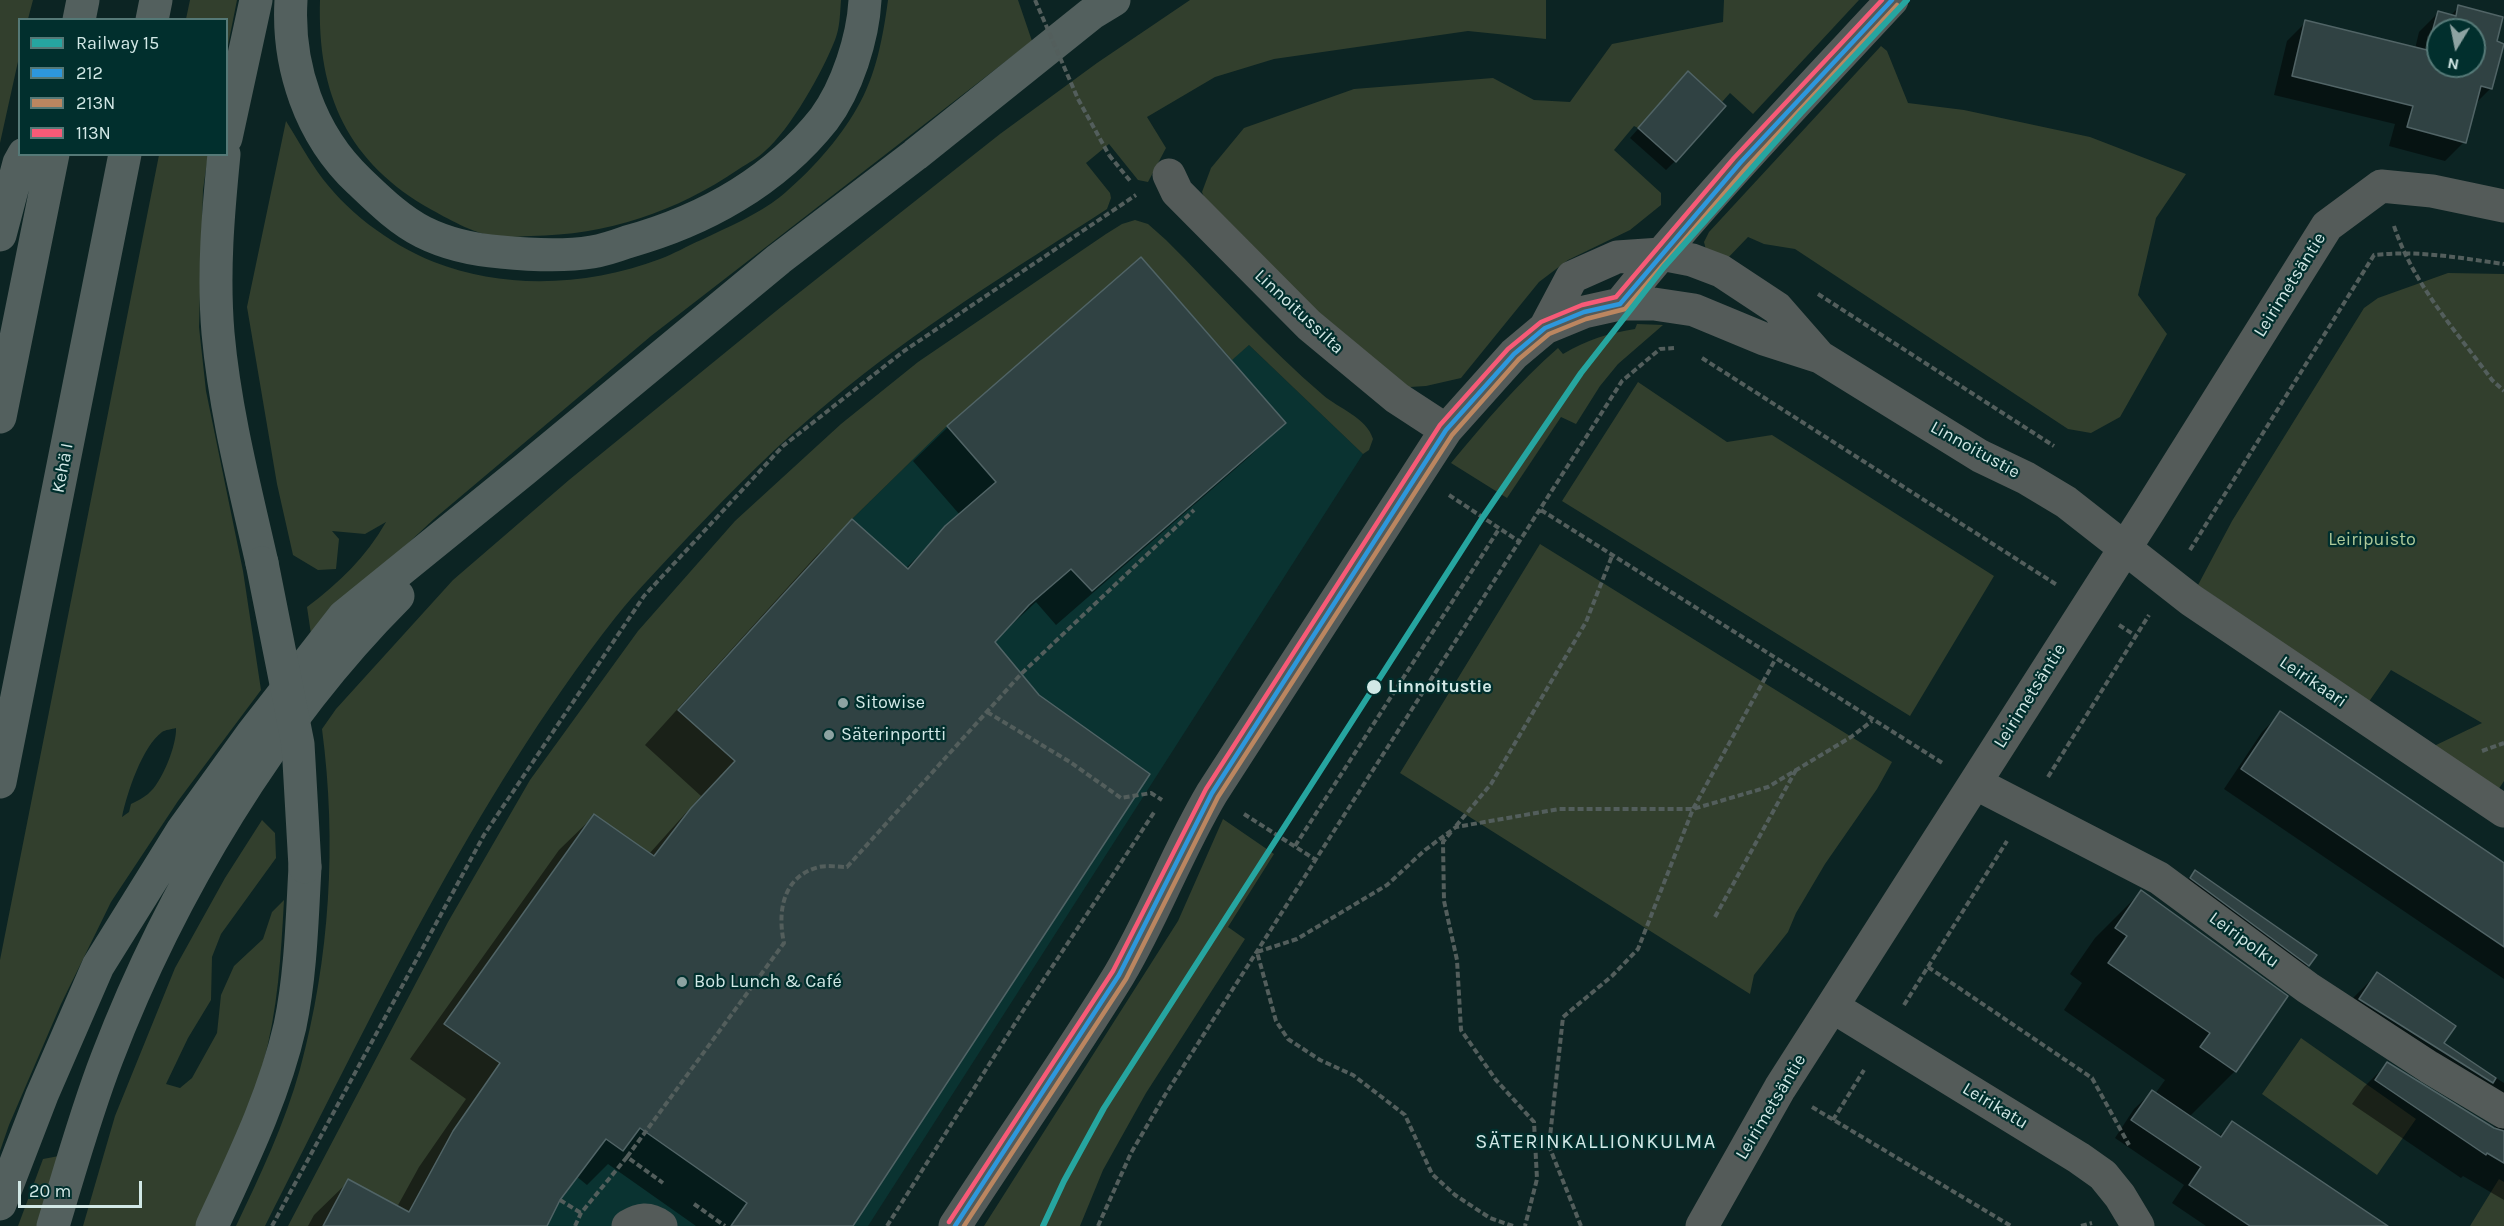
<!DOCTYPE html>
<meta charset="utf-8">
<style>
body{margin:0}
#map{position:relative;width:2504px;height:1226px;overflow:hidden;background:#0c2423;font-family:Karla,sans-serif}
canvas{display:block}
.legend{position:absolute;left:18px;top:18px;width:210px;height:138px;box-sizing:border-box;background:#012f2d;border:2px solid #557977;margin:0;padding:8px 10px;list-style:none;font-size:18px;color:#d2e8e6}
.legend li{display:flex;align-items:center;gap:12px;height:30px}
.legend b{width:30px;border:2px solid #557977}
.north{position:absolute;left:2426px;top:18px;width:60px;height:60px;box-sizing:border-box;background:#012f2d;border:2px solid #557977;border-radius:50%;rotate:190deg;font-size:16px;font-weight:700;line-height:24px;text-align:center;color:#d2e8e6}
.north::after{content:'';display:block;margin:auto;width:21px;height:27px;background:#8da3a2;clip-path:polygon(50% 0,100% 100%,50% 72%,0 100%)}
.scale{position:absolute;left:18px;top:1181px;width:124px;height:27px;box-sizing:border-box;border:3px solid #d2e8e6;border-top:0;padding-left:8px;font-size:18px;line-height:21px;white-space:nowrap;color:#d2e8e6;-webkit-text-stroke:4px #012f2d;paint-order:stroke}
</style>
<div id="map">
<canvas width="2504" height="1226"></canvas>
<ul class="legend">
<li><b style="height:8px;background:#26a5a0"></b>Railway 15</li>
<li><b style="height:8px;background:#2d97dc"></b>212</li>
<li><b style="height:8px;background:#bb8660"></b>213N</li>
<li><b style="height:8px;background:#f75a77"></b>113N</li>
</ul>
<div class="north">N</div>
<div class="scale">20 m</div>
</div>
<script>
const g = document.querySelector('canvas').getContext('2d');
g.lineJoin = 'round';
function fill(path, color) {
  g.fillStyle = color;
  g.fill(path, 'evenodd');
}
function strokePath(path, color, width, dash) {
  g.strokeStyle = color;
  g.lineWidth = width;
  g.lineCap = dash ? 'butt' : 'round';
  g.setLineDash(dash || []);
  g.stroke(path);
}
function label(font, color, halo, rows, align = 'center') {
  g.font = font + ' Karla,sans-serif';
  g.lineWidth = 4.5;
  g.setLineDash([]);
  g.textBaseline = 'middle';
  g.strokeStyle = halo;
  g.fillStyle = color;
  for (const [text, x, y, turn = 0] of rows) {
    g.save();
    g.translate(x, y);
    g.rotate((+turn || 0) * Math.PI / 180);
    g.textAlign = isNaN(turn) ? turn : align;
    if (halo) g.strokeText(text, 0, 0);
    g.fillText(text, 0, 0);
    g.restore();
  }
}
fill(new Path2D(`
 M1141 257 1231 360 1249 345 1363 454 868 1226H323L348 1179 444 1024 594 814 678 710 852 519 947 426Z`), '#0a3331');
fill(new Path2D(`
 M0 0H33L28 19 20 20 19 57 0 143Z
 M190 0H237L227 50 226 20 186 19Z
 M320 0H841C840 13 840 28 835 40 823 71 790 130 765 151 758 158 748 163 739 169 676 212 607 235 531 236 521 236 510 238 499 237 477 235 452 221 432 210 348 163 317 95 320 0Z
 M888 0H1018L1032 41 651 336 434 519 311 634 307 607C339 583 366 557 386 522L365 534 332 531 339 539 336 569 318 570 293 555 277 484 247 307 286 121C296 137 306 155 317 171 344 210 389 244 434 262 505 290 589 286 660 259 674 254 687 246 701 240 728 227 757 215 780 197 809 173 839 140 857 108 876 76 883 37 888 0Z
 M1190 0H1546V39L1468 31 1274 59 1215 77 1147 117 1166 148 1148 182 1138 180 1109 144 1086 163 1110 193 1111 198 1107 209C1013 270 916 329 829 402 779 443 733 490 688 537 664 563 638 589 615 618 471 802 371 1018 265 1226H236C260 1176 285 1123 300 1069 330 958 337 843 322 729L336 709 453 580 569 480 781 307 1000 134 1097 63Z
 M1724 0H1859L1753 114 1730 93 1722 102 1687 72 1638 128 1634 126 1614 150 1661 193V205L1630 230 1568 260 1539 282 1461 378 1426 386 1394 388 1214 222 1202 192 1211 168 1244 128 1354 89 1493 78 1534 100 1570 102 1612 44 1723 22Z
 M1881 46 1887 51 1908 103 1964 110 2090 137 2186 174 2156 218 2138 295 2167 334 2120 417 2091 433 2068 429 1795 249 1764 244 1748 237 1725 261 1706 250 1704 242 1709 232Z
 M159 155H208L203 190 199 327 206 391 243 571 261 690 178 801 111 902 61 1004 9 1125 0 1151V960ZM176 728C177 744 162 783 148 794 143 798 137 801 131 804L129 812 122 817C127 793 142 747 162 732 165 730 172 729 176 728Z
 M1135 220 1148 224 1166 240C1218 292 1267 347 1323 395 1338 408 1367 418 1373 439L1369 450 1363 454 1249 345 1232 360 1141 257 947 426 852 519 678 709 735 761 691 808 654 856 593 814 444 1024 500 1063 453 1131 409 1212 348 1179 323 1226H288L448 922 530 780 638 631 735 521 841 424 918 362 1106 234 1122 224Z
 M2448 273 2504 274V781L2498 790 2434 746 2482 723 2391 670 2368 703 2198 585 2232 521 2364 308 2378 298Z
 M1637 324 1663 325 1618 364 1600 386 1576 424 1561 417 1507 498 1451 463C1485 422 1518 383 1558 348L1563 354C1587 340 1608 333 1635 329Z
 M1638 382 1727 442 1772 435 1994 576 1910 716 1562 501Z
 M1540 544 1892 762 1877 789 1825 864 1796 913 1788 932 1754 975 1750 994 1400 773Z
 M1223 819 1274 854 1228 927 1245 939 1146 1093 1103 1170 1080 1226H984L1178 921Z
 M262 820 275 833 276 858 221 934 212 957 211 1000 188 1038 166 1084 180 1088 192 1078 217 1033 221 995 234 966 263 939 272 912 284 900C281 955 278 1010 263 1064 248 1120 219 1173 197 1226H83L115 1116 175 968 225 878Z
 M2301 1038 2416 1119 2377 1175 2262 1094Z
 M59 1156 38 1226H18L43 1159Z
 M2499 1179 2504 1182V1226H2470Z`), '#323f2d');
fill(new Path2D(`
 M2459 7 2495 42 2491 88 2474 105 2464 142 2445 161 2389 146 2395 124 2274 95 2287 41 2306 22 2415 49 2419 32 2438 13 2450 16ZM2438 30H2474V66H2438Z
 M1679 83 1675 161 1666 170 1630 138Z
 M1284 422 1249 457 1056 625 1036 602 993 642 851 1226H696L608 1164 587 1185 576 1176 559 1199 545 1226H308L314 1215 349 1181 397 1207 419 1167 466 1099 410 1059 559 850 594 816 649 854 701 796 645 745 817 555 852 521 905 569 960 515 913 461 948 427Z
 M2281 713 2504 865V979L2224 789 2262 732Z
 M2195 872 2308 965 2299 974 2186 881Z
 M2141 892 2235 1071 2189 1117 2218 1137 2232 1123 2385 1226H2206L2172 1203 2184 1185 2115 1138 2134 1109 2152 1092 2155 1094 2165 1080 2064 1010 2082 983 2070 974 2095 938Z
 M2377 974 2442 1043 2504 1083V1200L2463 1176 2461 1178 2352 1104 2364 1087 2387 1064 2498 1131 2490 1119 2337 1023 2354 997Z`), '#0007');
const building = new Path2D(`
 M2458 5 2503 17 2497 41 2504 44 2492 89 2481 86 2466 143 2407 127 2413 106 2292 76 2305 20 2427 50 2438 11 2456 16ZM2438 30H2474V66H2438Z
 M1688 71 1726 106 1676 162 1638 128Z
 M1141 257 1286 423 1092 591 1071 569 1029 605 995 642 1039 695 1150 774 853 1226H731L747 1203 640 1128 623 1151 606 1139 560 1200 547 1226H323L348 1179 409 1212 453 1131 500 1063 444 1024 594 814 654 856 691 808 735 761 678 710 852 519 908 569 945 526 996 482 947 426Z
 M2280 711 2504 863V947L2241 769Z
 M2195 870 2317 955 2309 966 2190 878Z
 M2141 890 2288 996 2236 1072 2200 1047 2210 1033 2108 963 2127 936 2115 928Z
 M2377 972 2456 1026 2444 1043 2496 1078 2493 1083 2359 999Z
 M2387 1062 2494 1128 2504 1131V1163L2487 1153 2486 1155 2375 1080Z
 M2152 1090 2221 1137 2232 1121 2388 1226H2250L2189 1185 2201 1167 2131 1120Z`);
fill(building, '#304243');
strokePath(building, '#516466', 1.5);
strokePath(new Path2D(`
 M1109 155 1131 182
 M2394 226C2413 284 2456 331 2492 380L2504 391
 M1818 294 2054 446
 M1702 358 2057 585
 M1449 495 1520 542
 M1541 510 1944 764
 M2190 550 2374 255C2420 250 2459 258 2504 264
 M2119 625 2136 636
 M987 712 1070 762 1121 798 1151 793 1162 800
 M2482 751 2504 743
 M2048 777 2149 615
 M1244 814 1316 860
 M1456 826 1491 784 1586 622 1612 556
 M1451 832 1443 842 1444 901 1457 960 1461 1030 1496 1080 1534 1122 1537 1179 1525 1226
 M1295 846 1499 529
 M1715 917 1796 770
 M1928 967 2092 1078 2129 1145
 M1904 1005 2007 841
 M1812 1107 2011 1226
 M1833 1120 1864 1070
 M627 1157 784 943C777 911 783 876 819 867 827 865 838 867 847 867L1021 674 1194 510
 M560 1200 581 1213
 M694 1204 725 1226
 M272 1226 484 835 644 596 783 446 904 351 1136 195
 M575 1226 581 1213 627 1157 663 1183
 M887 1226 1021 1014 1155 811
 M1098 1226 1131 1153 1165 1095 1622 381 1660 349 1674 348
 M1513 1226 1490 1218 1455 1195 1432 1174 1405 1115 1353 1075 1320 1060 1288 1039 1276 1021 1257 952 1297 939 1387 885 1425 850 1456 827 1559 809H1693L1768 787 1851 737 1872 721
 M1581 1226 1549 1146 1563 1017 1612 976 1638 949 1693 809 1775 660
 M2081 1226 2092 1223`), '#535e5c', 4, [6, 3]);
strokePath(new Path2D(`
 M1169 175 1177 192 1309 325 1397 398 1446 430
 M1620 304C1705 198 1799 100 1892 0
 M1545 328 1572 277 1617 257 1661 254 1692 260 1721 271 1777 308 1819 356
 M1975 783 2159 878 2308 988 2429 1067 2504 1112
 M1833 1007 2079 1158 2103 1175 2120 1196 2138 1226
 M628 1226C640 1219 648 1217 661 1226
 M955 1226C1009 1142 1067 1060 1119 975 1154 916 1177 852 1212 793L1446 430 1514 354 1545 328 1584 312 1620 304H1654L1694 310 1764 339 1820 357 1980 456 2026 478 2066 502 2191 600 2504 811
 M1702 1226 1780 1088 2150 509 2327 226 2381 186 2432 191 2504 206`), '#545b59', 33);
strokePath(new Path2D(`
 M291 0C287 66 310 135 359 181 378 199 399 220 423 232 447 244 475 250 501 252 531 255 562 257 592 252 604 250 616 246 627 242 703 221 774 182 824 119 847 88 863 38 865 0
 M79 20 83 0
 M152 20 156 0
 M226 138 256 0
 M224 154C218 214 213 273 218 333 225 411 245 488 262 563
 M0 235 19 163 24 154
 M0 417 53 154
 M0 782 125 154
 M0 1204 42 1095 98 966 182 831 252 734 344 616 524 470 779 259 915 155 1091 14 1114 0
 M53 1226C70 1170 86 1112 107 1058 170 893 273 721 398 596
 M212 1226C242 1161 274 1096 290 1026 301 973 302 920 305 867`), '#53605e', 33);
strokePath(new Path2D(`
 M1035 0 1078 99 1109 155`), '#535e5c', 4, [6, 3]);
strokePath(new Path2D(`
 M262 563 298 744 305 867`), '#53605e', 33);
strokePath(new Path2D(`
 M955 1226 1119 975 1212 793 1446 430 1514 354 1545 328 1584 312 1620 304 1740 163 1892 0`), '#2d97dc', 4.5);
strokePath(new Path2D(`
 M964 1226 1126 979 1218 797 1452 435 1519 359 1549 334 1586 319 1625 309 1746 168 1897 5`), '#bb8660', 4.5);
strokePath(new Path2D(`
 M949 1222 1113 971 1206 789 1440 425 1508 349 1541 322 1582 305 1616 297 1734 158 1882 0`), '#f75a77', 4.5);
strokePath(new Path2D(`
 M1043 1226 1064 1181 1104 1108 1483 517 1581 373 1664 267 1801 113 1907 0`), '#26a5a0', 6);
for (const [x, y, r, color] of [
 [1374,687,8,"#d2e8e6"],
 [843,703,6,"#8da3a2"],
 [829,735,6,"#8da3a2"],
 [682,982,6,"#8da3a2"]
]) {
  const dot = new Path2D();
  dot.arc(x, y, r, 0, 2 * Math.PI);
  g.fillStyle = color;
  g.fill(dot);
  strokePath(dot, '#012f2d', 2);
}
label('18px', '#d2e8e6', '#012f2d', [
 ["Leirimetsäntie",2290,285,-58],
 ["Linnoitussilta",1299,312,43],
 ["Linnoitustie",1975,450,29],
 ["Kehä I",63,468,-79],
 ["Leirikaari",2313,682,34],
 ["Leirimetsäntie",2030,696,-58],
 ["Leiripolku",2244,940,36],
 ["Leirikatu",1995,1106,31],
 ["Leirimetsäntie",1771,1107,-59]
]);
label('18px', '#aec999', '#012f2d', [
 ["Leiripuisto",2372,540]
]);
label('bold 18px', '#d2e8e6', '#012f2d', [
 ["Linnoitustie",1388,687]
], 'left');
label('18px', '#d2e8e6', '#012f2d', [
 ["Sitowise",855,703],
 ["Säterinportti",841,735],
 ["Bob Lunch & Café",694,982]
], 'left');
g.letterSpacing = '1.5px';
label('20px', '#d2e8e6', '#012f2d', [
 ["SÄTERINKALLIONKULMA",1596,1142]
]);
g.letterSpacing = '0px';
</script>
